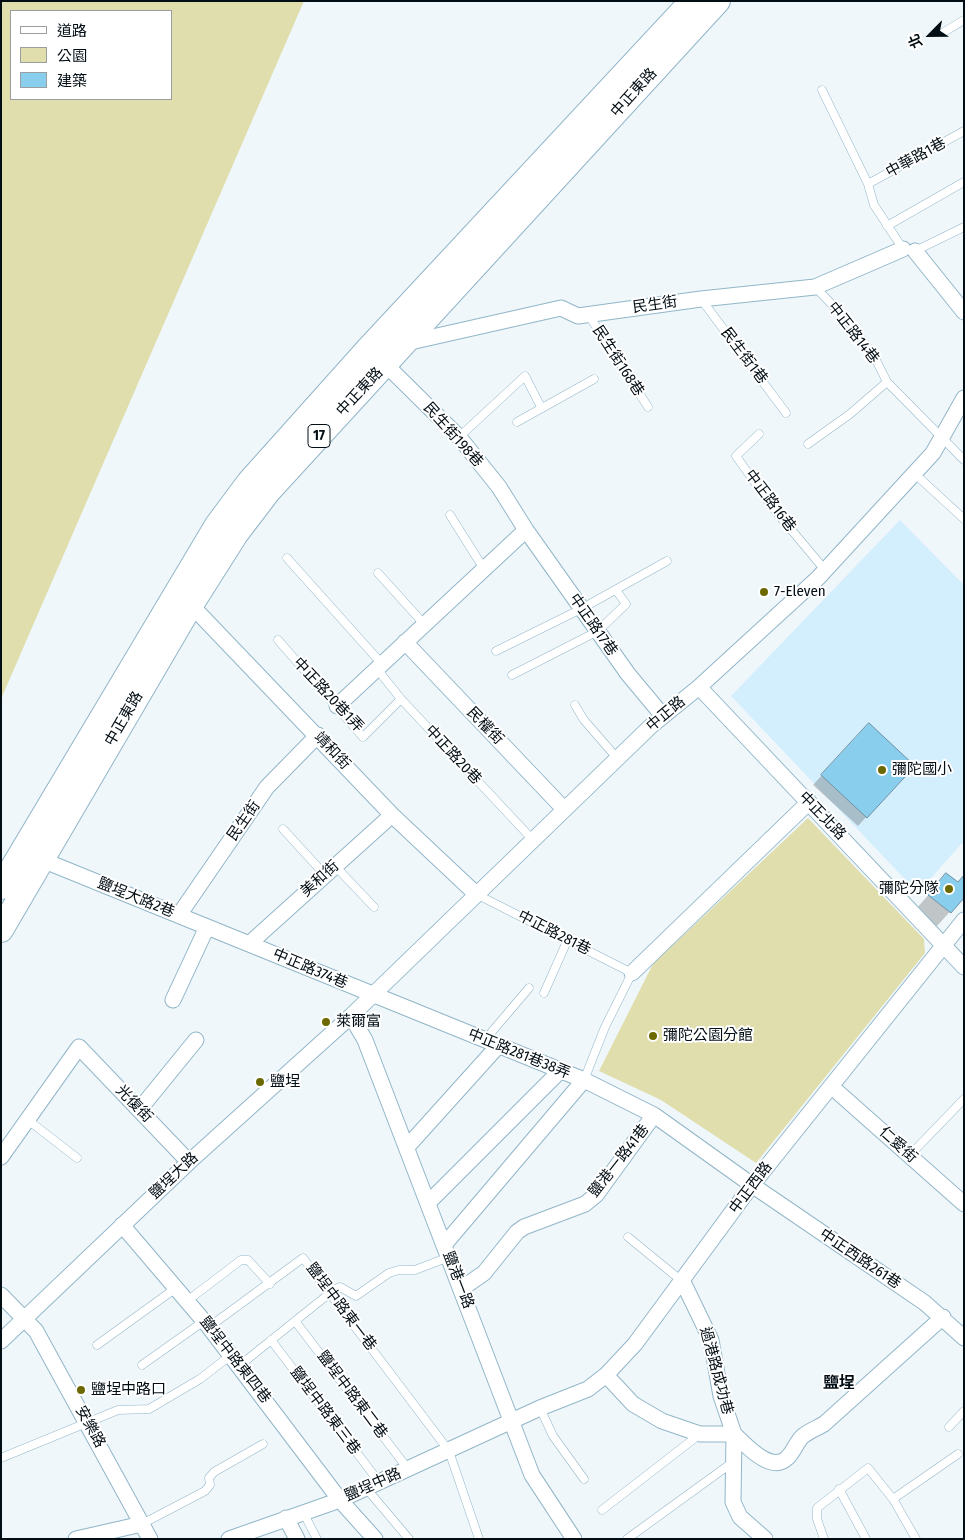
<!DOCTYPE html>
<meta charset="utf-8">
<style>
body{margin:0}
#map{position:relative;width:965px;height:1540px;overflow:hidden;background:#f0f7fb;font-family:"Fira Sans Condensed","Noto Sans TC",sans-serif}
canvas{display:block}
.frame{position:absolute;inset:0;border:2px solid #020d14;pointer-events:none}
.legend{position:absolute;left:10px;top:10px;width:162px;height:90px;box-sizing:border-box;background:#fff;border:1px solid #9a9ea1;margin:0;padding:6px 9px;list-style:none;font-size:15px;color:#020d14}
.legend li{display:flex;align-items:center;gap:10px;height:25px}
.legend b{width:25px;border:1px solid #9a9ea1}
.north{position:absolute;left:905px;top:10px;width:50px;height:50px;-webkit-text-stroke:4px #fff;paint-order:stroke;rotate:247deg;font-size:14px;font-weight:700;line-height:20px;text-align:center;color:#020d14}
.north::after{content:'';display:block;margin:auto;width:18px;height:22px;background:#020d14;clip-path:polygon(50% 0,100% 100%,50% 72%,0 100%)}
</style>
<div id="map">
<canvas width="965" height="1540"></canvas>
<div class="frame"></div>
<ul class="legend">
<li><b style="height:6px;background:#fff"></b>道路</li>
<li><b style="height:14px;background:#dfdeac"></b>公園</li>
<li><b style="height:14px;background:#8aceee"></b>建築</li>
</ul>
<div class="north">北</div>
</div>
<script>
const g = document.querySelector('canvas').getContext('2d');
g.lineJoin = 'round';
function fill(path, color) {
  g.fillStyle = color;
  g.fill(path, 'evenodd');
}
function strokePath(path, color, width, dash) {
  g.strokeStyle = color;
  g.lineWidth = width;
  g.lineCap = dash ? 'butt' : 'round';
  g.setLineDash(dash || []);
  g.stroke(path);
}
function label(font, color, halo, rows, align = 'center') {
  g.font = font + ' "Fira Sans Condensed","Noto Sans TC",sans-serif';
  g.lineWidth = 4;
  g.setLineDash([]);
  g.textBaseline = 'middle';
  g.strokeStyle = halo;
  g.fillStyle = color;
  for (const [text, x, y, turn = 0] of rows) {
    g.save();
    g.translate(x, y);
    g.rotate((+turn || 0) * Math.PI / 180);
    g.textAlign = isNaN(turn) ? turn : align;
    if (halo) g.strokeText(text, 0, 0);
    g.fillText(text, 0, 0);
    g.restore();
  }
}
fill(new Path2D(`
 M900 520 964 585V844L962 843 918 893 731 696Z`), '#d3eefc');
fill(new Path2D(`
 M1 1H304L1 699ZM11 11H171V99H11Z
 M808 818 924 939 925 953 756 1163 661 1100 599 1071 653 964Z`), '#dfdeac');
fill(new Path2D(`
 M860 734 866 817 858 826 813 785Z
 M946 875 957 883 964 876V896L937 926 916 909Z`), '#0003');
const building = new Path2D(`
 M869 723 915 766 867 818 821 775Z
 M946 873 958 882 964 875V898L951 913 928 895Z`);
fill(building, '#8aceee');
strokePath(building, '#6e91a3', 1);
const lane = new Path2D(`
 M944 32 964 20
 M822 90 868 184 874 205 903 249 915 251 964 227
 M868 184 964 131
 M887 226 964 182
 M815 287 846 319 873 354 887 382 964 460
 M701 299 786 413
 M588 314 648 407
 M517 422 594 379
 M759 434 736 456 773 508 825 570
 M459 437 525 376 541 407
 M808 444 850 414 887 382
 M915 474 964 519
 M450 515 484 569
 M287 558 382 664
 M378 573 424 624
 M278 640 363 737 401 699
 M496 651 581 609 667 561
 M377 669 401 699 532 839
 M512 675 598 631 626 604 616 590
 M575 705 584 720 617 758
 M283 829 325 875
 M335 866 374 907
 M476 894 632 973 605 1027 584 1080
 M544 993 568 939
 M484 1041 529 988
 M28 1120 77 1158
 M909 1156 964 1099
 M628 1237 683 1282
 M187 1301 241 1260H248L270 1284
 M295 1321 408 1469
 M209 1327 303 1258 449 1451 479 1539
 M271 1340 379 1482
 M97 1345 176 1288
 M142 1365 204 1321
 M239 1366 335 1289 340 1287 356 1296 389 1273 399 1270H415L449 1257
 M540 1408 553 1436 584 1479
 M949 1427 964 1411
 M1 1458 118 1410 149 1409 200 1379 231 1355
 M366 1488 409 1539
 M839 1489 866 1539
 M893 1499 958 1454
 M602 1510 700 1434
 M303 1512 317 1539
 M142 1524 205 1491 210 1485 209 1478 214 1472 263 1444
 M627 1539 733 1462
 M824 1539 817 1519V1508L868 1468 893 1499 916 1539`);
const street = new Path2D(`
 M915 251 964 312
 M406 343 561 308 578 316 701 299 815 287 903 249
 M379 358 459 437 499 487 526 530 628 674 663 716
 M191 605 392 815 476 894
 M405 642 564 809
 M699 687 964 967
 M337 706 526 530
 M35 857 584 1080 654 1115 752 1185 925 1303 964 1338
 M179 915 267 787 318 735
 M249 944 392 815
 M632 973 809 802
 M173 1000 207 927
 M351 1016 365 1040 532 1475 574 1539
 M832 1087 964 1204
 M139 1110 196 1040
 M407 1147 498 1046
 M1 1157 79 1047 189 1162
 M428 1203 560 1071
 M122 1225 209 1327 340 1500 375 1539
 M444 1245 584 1080
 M683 1282 711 1340 721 1396 734 1434 733 1502 740 1517 765 1539
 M461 1289 484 1273 517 1232 524 1227 585 1204 596 1195 654 1115
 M1 1295 36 1331 150 1539
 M1 1341 189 1162 351 1016 651 726 699 687 818 578 933 453 964 398
 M606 1375 633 1404 662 1421 700 1434H734C745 1444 771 1474 787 1458 794 1452 796 1442 803 1436 809 1431 817 1428 824 1424L943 1317
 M286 1518 297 1539
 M76 1539 142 1524
 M229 1539 340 1500 540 1408 588 1389 606 1375 635 1344 752 1185 964 920`);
const primary = new Path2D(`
 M1 887 217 525 249 482 368 349 692 1
 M1 930 191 605 236 534 268 492 718 1`);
strokePath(lane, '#91b6c8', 9);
strokePath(street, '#91b6c8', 17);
strokePath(primary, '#91b6c8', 26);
strokePath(lane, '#fff', 8);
strokePath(street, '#fff', 15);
strokePath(primary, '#fff', 24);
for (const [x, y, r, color] of [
 [764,592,5,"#6c6800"],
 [882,770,5,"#6c6800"],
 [949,889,5,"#6c6800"],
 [326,1022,5,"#6c6800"],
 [653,1036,5,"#6c6800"],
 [260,1082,5,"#6c6800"],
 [81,1390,5,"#6c6800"]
]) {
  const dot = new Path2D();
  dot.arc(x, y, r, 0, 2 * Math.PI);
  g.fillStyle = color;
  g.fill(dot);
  strokePath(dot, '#fff', 2);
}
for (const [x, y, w] of [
 [319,436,22]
]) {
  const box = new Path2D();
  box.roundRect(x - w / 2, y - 11.5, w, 23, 4);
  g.fillStyle = '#fff';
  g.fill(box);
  strokePath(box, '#020d14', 1);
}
label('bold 14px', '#020d14', null, [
 ["17",319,436]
]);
label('15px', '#020d14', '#fff', [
 ["中正東路",634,93,-48],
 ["中華路1巷",916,158,-29],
 ["民生街",655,305,-8],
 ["中正路14巷",853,333,52],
 ["民生街1巷",744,356,53],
 ["民生街168巷",618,361,57],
 ["中正東路",360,392,-47],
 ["民生街198巷",453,435,48],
 ["中正路16巷",770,501,53],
 ["中正路17巷",593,625,55],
 ["中正路20巷1弄",328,695,47],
 ["中正路",666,714,-40],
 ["中正東路",124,719,-60],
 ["民權街",485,726,46],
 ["靖和街",332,751,47],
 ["中正路20巷",453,755,47],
 ["中正北路",822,816,46],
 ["民生街",244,821,-55],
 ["美和街",320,879,-42],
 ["鹽埕大路2巷",136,898,22],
 ["中正路281巷",554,933,27],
 ["中正路374巷",310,969,23],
 ["中正路281巷38弄",519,1054,22],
 ["光復街",134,1104,46],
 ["仁愛街",898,1145,42],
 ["鹽港一路41巷",619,1161,-52],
 ["鹽埕大路",174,1176,-43],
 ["中正西路",751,1188,-53],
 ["中正西路261巷",860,1259,34],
 ["鹽港一路",458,1280,69],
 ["鹽埕中路東一巷",341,1307,53],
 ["鹽埕中路東四巷",235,1360,52],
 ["過港路成功巷",716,1371,75],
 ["鹽埕中路東二巷",352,1395,53],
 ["鹽埕中路東三巷",325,1411,53],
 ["安樂路",90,1427,61],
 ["鹽埕中路",373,1485,-24]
]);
label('15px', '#020d14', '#fff', [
 ["7-Eleven",774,592],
 ["彌陀國小",892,770],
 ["彌陀分隊",939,889,"right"],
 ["萊爾富",336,1022],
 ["彌陀公園分館",663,1036],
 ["鹽埕",270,1082],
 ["鹽埕中路口",91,1390]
], 'left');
label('bold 16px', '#020d14', '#fff', [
 ["鹽埕",839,1384]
]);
</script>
